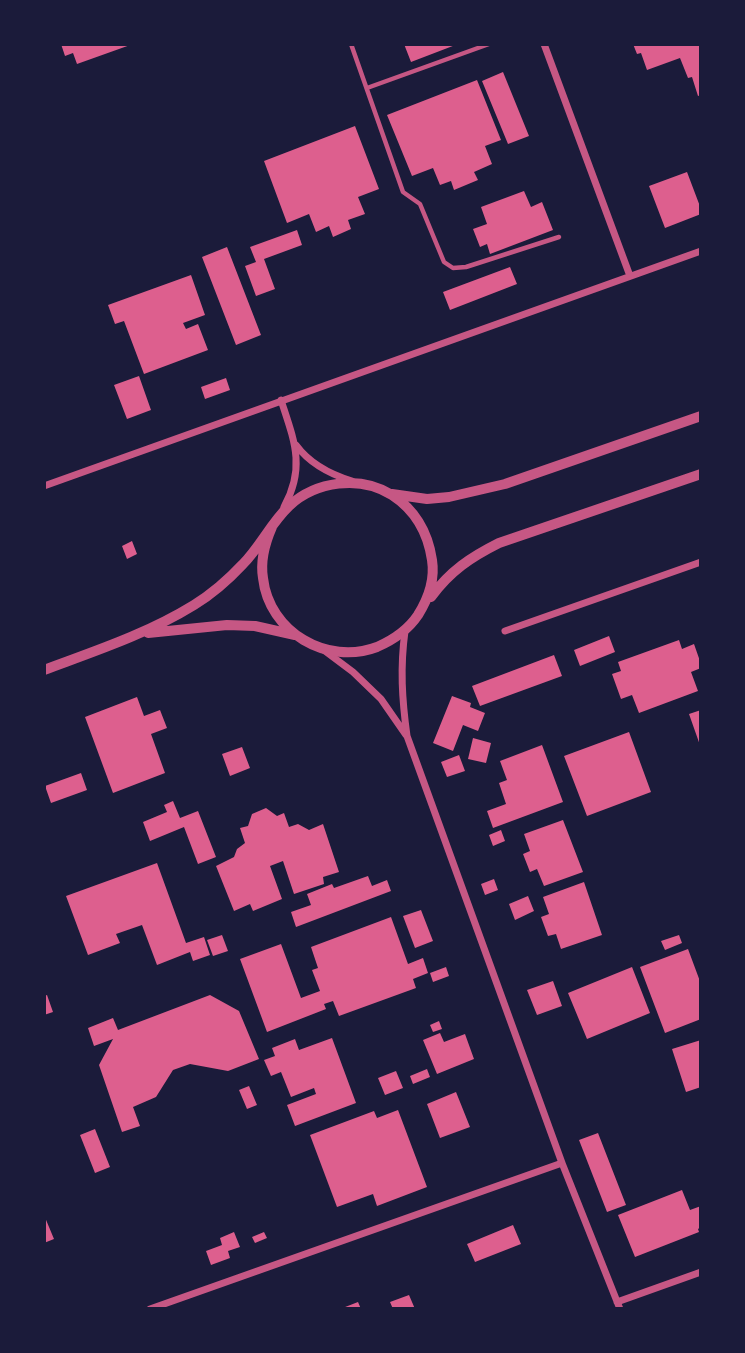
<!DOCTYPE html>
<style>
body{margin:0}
#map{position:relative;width:745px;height:1353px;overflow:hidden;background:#1b1b3a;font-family:Commissioner,sans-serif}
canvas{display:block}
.frame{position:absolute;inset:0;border:46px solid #1b1b3a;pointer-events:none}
</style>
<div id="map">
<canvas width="745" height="1353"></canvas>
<div class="frame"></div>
</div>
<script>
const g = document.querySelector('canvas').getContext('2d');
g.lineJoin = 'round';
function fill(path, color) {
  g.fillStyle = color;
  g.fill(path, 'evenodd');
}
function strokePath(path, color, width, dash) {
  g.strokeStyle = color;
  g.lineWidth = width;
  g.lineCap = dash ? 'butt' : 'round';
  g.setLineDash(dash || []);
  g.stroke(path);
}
fill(new Path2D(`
 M61 44H133L77 64 73 53 65 56Z
 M404 44H458L411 62Z
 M633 44H701V95L698 96 692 77 688 78 680 58 647 70 641 53 637 54Z
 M503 72 529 136 508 144 482 81Z
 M477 80 501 140 485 146 492 164 474 172 478 180 454 190 451 181 440 185 433 168 412 176 387 115Z
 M355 126 379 189 358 197 365 214 348 220 351 229 333 237 329 226 316 232 309 214 287 223 264 161Z
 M687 172 701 209V214L665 228 649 186Z
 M524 191 531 207 542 202 553 230 490 254 487 244 480 247 473 229 487 224 481 207Z
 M297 230 302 245 264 259 275 289 256 296 245 266 256 262 250 247Z
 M227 247 261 335 236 345 202 257Z
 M510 267 517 284 450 310 443 292Z
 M191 275 205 315 183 323 186 329 198 324 208 350 144 374 124 321 115 324 108 305Z
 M139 376 151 410 127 419 114 385Z
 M226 378 230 390 205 399 201 387Z
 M132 541 137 554 127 559 122 546Z
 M609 636 615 652 580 666 574 650Z
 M679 640 682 649 694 644 701 664V668L691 672 698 691 639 713 632 695 621 699 612 674 621 671 618 662Z
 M554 655 562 676 480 706 472 686Z
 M452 696 471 703 470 707 485 713 478 731 463 725 453 751 433 743Z
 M137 697 144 716 160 710 167 728 151 734 165 773 113 793 85 717Z
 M701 710V748L689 714Z
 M629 732 651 792 587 816 564 756Z
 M473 738 491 743 486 763 468 759Z
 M542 745 563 802 493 828 487 811 506 804 499 783 507 780 500 761Z
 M242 747 250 768 230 776 222 754Z
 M459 755 465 771 447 777 441 762Z
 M81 773 87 790 51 803 45 786Z
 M173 801 180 818 198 811 216 857 198 864 184 827 150 841 143 822 167 812 164 805Z
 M266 808 277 816 284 813 289 827 298 824 309 830 323 824 339 872 323 877 324 884 294 894 283 861 270 866 282 899 253 911 250 904 234 911 216 866 234 857 237 849 245 843 240 828 248 826 252 814Z
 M563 820 583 872 544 886 537 869 530 872 523 854 530 851 524 834Z
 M501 830 505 841 493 846 489 835Z
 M157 863 186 943 204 937 210 955 193 961 190 952 157 965 142 925 116 934 120 943 88 955 66 896Z
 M368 876 372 886 387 880 391 891 296 927 291 912 311 905 307 894 332 884 334 888Z
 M494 879 498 890 485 895 481 884Z
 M584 882 602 935 561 949 556 934 548 936 541 917 549 914 543 897Z
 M528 896 534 911 515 920 509 904Z
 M421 910 433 941 415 948 403 916Z
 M391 917 408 964 423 958 428 973 413 979 416 988 339 1016 333 1001 324 1004 326 1009 267 1032 240 959 281 944 301 998 320 991 312 970 318 968 311 947Z
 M222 935 228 951 213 956 207 940Z
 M679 935 682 943 665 950 661 941Z
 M688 949 701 984V1019L665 1033 640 967Z
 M446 967 449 976 433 982 430 973Z
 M632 967 650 1013 587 1039 568 993Z
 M553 981 562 1006 537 1015 527 990Z
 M47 995 53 1012 44 1015V996Z
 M210 995 239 1011 259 1059 228 1071 190 1064 173 1070 156 1097 133 1107 140 1126 122 1132 99 1065 113 1039 94 1046 88 1028 113 1018 118 1030Z
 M439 1021 442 1029 433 1032 430 1025Z
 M440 1033 444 1042 465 1034 474 1059 437 1074 423 1040Z
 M332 1038 356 1103 295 1126 287 1105 316 1094 314 1088 291 1097 281 1072 271 1076 264 1060 275 1056 272 1048 295 1039 299 1050Z
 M701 1040V1087L686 1092 672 1049Z
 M427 1069 430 1077 413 1084 410 1076Z
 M396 1071 403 1088 385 1095 378 1078Z
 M249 1086 257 1105 247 1109 239 1090Z
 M456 1092 470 1127 440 1138 427 1104Z
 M398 1110 427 1187 377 1206 373 1194 337 1207 310 1135 374 1111 377 1118Z
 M95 1129 110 1167 95 1173 80 1135Z
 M598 1133 626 1205 607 1212 579 1140Z
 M682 1190 690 1210 701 1206V1227L698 1229 699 1232 635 1257 618 1215Z
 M44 1215 54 1239 44 1243Z
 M513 1225 521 1244 475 1262 467 1244Z
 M234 1232 240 1247 228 1251 230 1258 211 1265 206 1251 222 1245 220 1238Z
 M264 1232 267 1238 255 1243 252 1237Z
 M409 1295 415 1309H393L390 1302Z
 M358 1302 361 1309H340Z`), '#dd5f8e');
strokePath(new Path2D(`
 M351 44 403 192 420 204 444 262 453 268 466 267 559 237
 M367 88 489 44`), '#c65784', 4.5);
strokePath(new Path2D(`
 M544 44 630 276
 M281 400C294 440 306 467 284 507
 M296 445C310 464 329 474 352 481
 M44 486 701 251
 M405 631C400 668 402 699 407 736L562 1163 620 1309
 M505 631 701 562
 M325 651 353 672 381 699 406 735
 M617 1302 701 1272
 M150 1309 562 1163`), '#c65784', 7);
strokePath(new Path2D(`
 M392 494 427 499 449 497 505 484 701 416
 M431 597C450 571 471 557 499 543L701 474
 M148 633 227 625 255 626 295 635
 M44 670C95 651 147 634 194 605 212 594 229 579 243 564 260 547 271 523 289 506 316 481 360 475 392 495 415 510 428 533 432 560 435 579 428 599 418 615 408 630 393 640 377 647 327 666 269 632 263 578 260 560 265 543 272 527`), '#c65784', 10);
</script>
